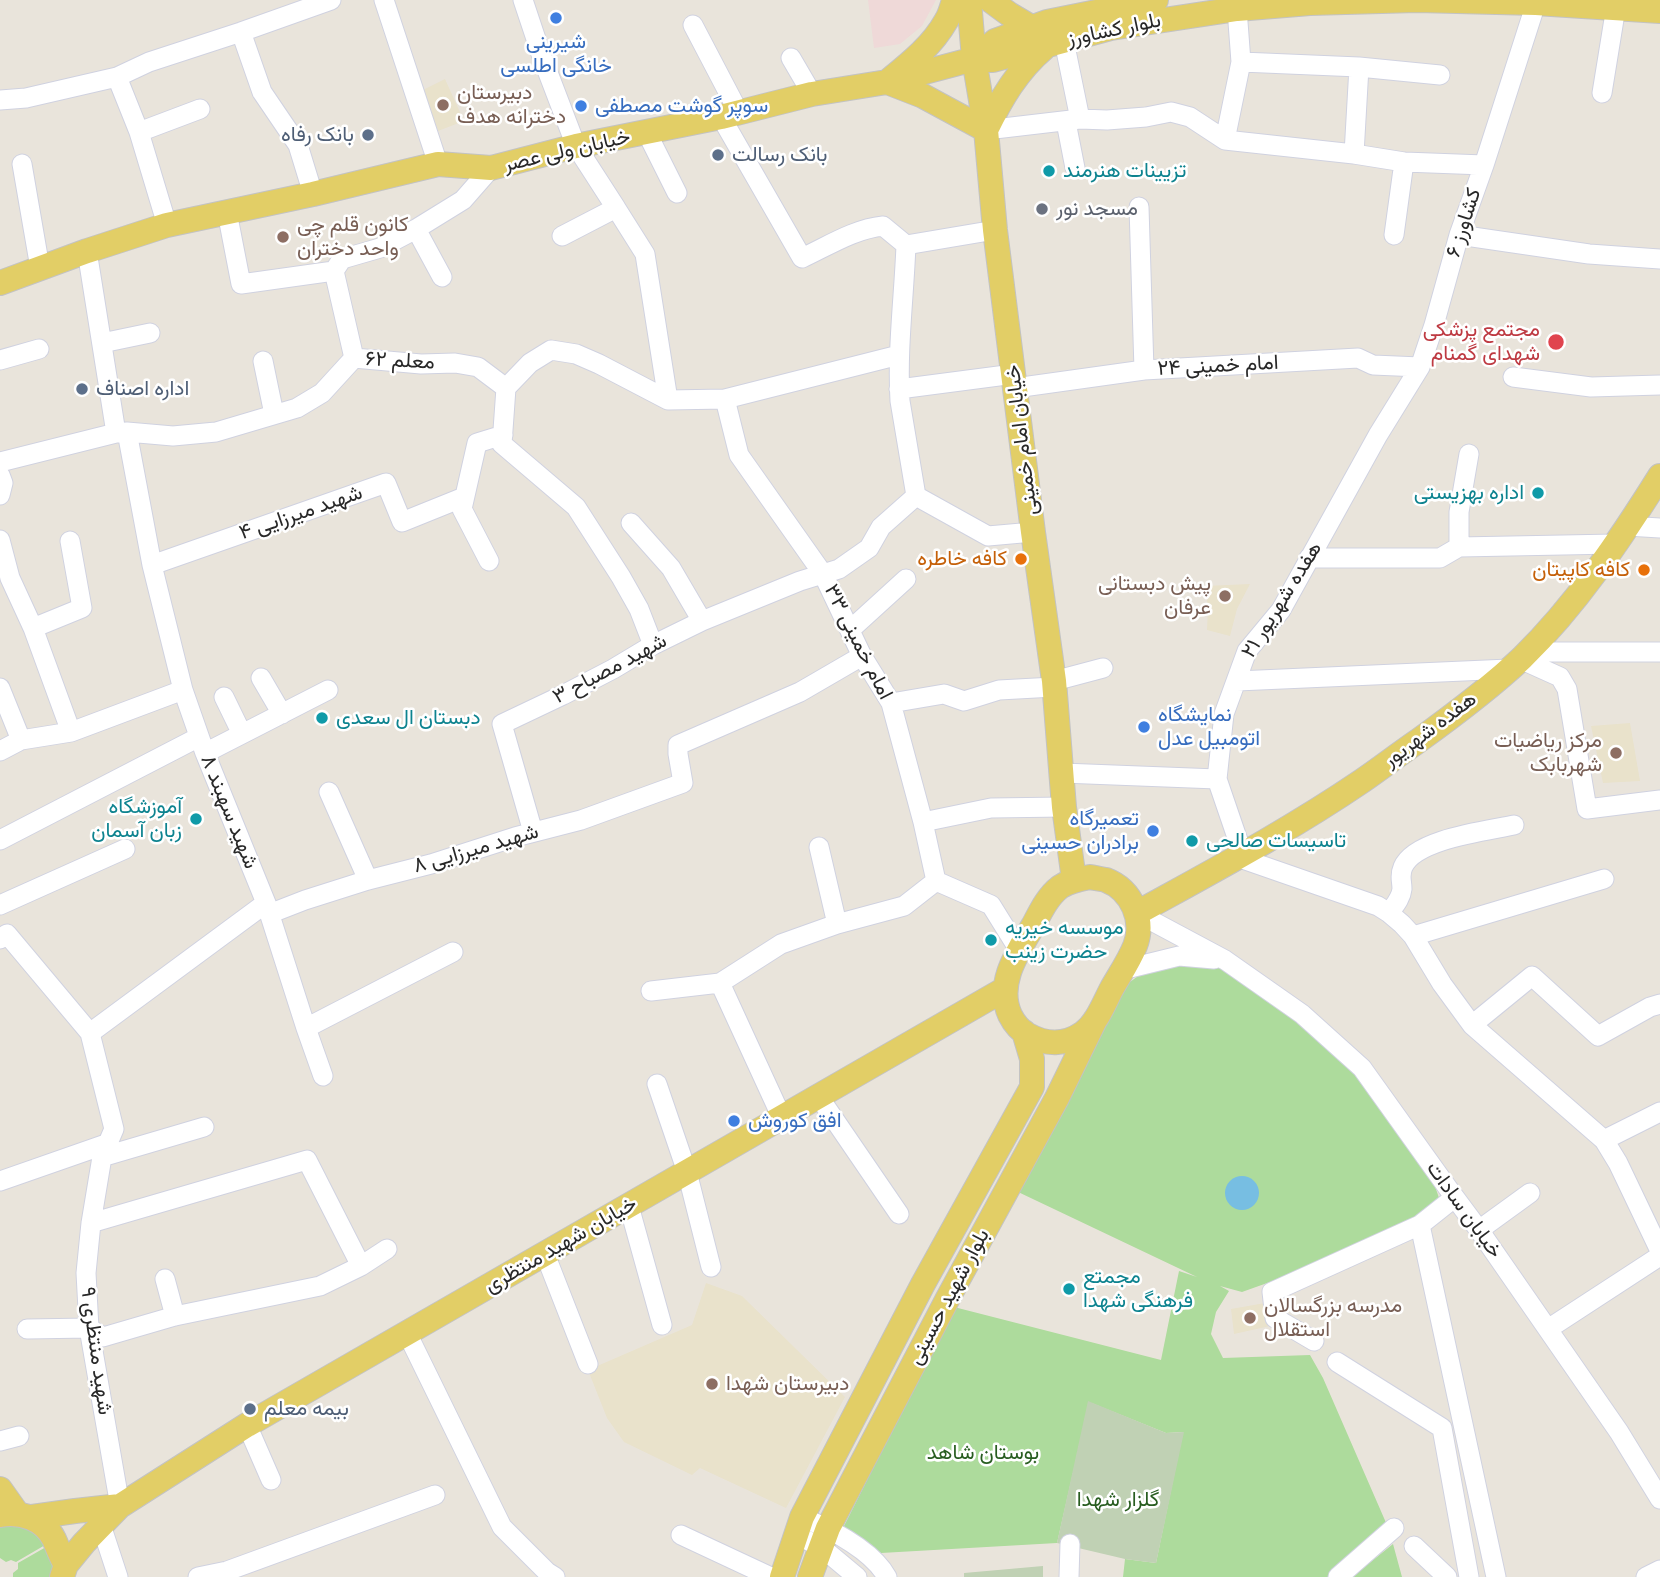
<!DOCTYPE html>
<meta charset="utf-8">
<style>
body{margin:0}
canvas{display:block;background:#e9e4db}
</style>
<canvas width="1660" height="1577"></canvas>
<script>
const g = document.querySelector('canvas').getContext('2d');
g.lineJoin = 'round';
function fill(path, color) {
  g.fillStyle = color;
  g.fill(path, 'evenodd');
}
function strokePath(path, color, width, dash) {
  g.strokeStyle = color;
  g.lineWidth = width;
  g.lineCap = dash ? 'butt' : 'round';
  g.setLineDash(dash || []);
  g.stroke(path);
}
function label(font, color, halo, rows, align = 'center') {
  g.font = font + ' "Fira Sans Condensed",Vazirmatn,sans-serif';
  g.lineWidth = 5;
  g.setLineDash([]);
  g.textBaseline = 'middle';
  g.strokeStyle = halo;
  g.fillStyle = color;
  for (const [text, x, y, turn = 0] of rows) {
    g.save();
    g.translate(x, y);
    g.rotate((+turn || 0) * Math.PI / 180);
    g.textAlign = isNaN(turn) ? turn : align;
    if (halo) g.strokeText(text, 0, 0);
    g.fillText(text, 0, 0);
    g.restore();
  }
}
fill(new Path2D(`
 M445 79 464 121 438 131 423 90Z
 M1250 584 1237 609 1230 636 1207 630 1208 607 1205 586Z
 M1630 723 1640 781 1603 783 1591 726Z
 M706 1283 742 1296 845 1397 786 1508 700 1468 692 1475 624 1442 607 1418 588 1370 692 1325Z
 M1265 1303 1270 1326 1234 1334 1231 1309Z`), '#e9e2cb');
fill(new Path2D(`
 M868 0H936L922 26 900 44 874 48Z`), '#efd9d8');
fill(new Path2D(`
 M1175 961 1224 968 1303 1022 1359 1075 1433 1180 1439 1198 1416 1219 1270 1282 1242 1292 1220 1286 1229 1291 1216 1312 1211 1334 1223 1358 1310 1355 1323 1378 1387 1525 1328 1577H1123L1125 1559 1156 1563 1183 1432 1166 1433 1089 1402 1057 1543 881 1553 843 1528 954 1307 1161 1360 1179 1271 1197 1277 1016 1191 1126 985 1142 973Z
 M0 1516 52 1541 16 1562 11 1560 6 1562 0 1558Z
 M53 1543 54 1577H13V1573L18 1569V1563Z
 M1393 1544 1402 1577H1352Z`), '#addb9c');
fill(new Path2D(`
 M1088 1401 1166 1433 1184 1432 1156 1563 1125 1559 1057 1543Z
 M1043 1566V1577H964V1573Z`), '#c0d1b4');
fill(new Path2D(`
 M1225 1193a17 17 0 1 1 34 0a17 17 0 1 1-34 0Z`), '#77bee2');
const minor = new Path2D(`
 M384 0 438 164
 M523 0 542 57 576 146 616 208 562 236
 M693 25 738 111
 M241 32 262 92 298 145 313 194
 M1064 41 1080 119
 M791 58 812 94
 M1241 62 1359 67 1440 75
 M117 77 139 132 167 225
 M1602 93 1616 7
 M0 100 26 98 117 77 149 62 241 32 331 0
 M721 117 802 258C828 246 854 229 883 226L906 245
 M1066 122 1075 168
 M986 130 1080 119 1107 120 1146 117 1171 112 1190 117 1225 140 1354 154 1404 162 1484 165
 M139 132 200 109
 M647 133 677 193
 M1225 140 1241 62 1237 9
 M1354 154 1359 67
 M22 164 40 268
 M1139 207 1144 370
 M616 208 645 254 668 400
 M227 212 241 284 334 271
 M416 229 442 277
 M1394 235 1404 162
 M1459 235 1589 254 1660 259
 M87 251 116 433
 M334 271 342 259 380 248 416 229 463 200 491 168
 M334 271 354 358
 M102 343 150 333
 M0 360 39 349
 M263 361 274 414
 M1513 377 1591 387 1660 385
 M506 388 502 444 576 507 621 577 639 609 653 645
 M1015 388 1144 370 1358 358 1373 365 1420 367
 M899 389 1014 374
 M725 399 739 455 823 574 862 656 891 703 923 822 936 881 991 905 1019 950
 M127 432 152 565 183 690 205 753 266 903 306 1028 453 952
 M0 462 116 433 127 432 173 436 216 432 297 408 322 393 354 358 421 364 455 363 478 367 506 388 530 363 551 350 576 354 599 364 668 400 725 399 899 355
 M0 475 3 483 0 495
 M916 496 900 401C897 349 904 297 906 245L995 230
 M916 496 988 536 1033 532
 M631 523 671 568 702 621
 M1627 526 1660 528
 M0 540 10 578 33 628 71 732
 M1459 547V512L1469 454
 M1309 558H1440L1459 547 1615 544
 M489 561 462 509 477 443 503 435
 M152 565 386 483 402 522 464 497
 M33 628 82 608 70 541
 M850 630 906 579
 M1527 652H1660
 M1520 659 1560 677 1567 689 1587 809 1660 800
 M261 678 282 714
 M1054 681 1103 668
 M1237 681 1509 669
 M0 688 21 740
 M224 697 242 734
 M891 703 944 694 964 701 999 690 1054 687
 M0 751 21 740 71 732 183 690
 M205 753 328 690
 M1062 773 1217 779
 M329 792 368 880
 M923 822 991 808 1064 807
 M533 832 502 724 563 695 613 669 653 645 702 621 800 581 839 569 869 548 881 527 916 496
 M0 840 199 737
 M819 847 837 924
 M1243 855 1217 779 1224 714 1247 651 1281 610 1378 435 1420 367 1434 325 1459 235 1484 165 1536 3
 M1237 857 1378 906 1389 913 1402 924 1413 936 1442 984 1472 1025 1604 1140 1618 1163 1660 1251
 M0 905 125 849
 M1137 913 1225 960 1302 1014 1362 1068 1450 1191 1479 1230 1619 1432 1660 1499
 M1389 913C1394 906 1401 899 1402 889 1402 880 1399 876 1403 867 1415 839 1486 831 1514 825
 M269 914 305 900 368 880 431 864 515 837 581 820 683 783 678 754V745L800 692 862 656
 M1413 936 1604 879
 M0 939 7 934 90 1033 114 1129 102 1157 91 1223 86 1273 89 1328 120 1506
 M1122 970 1179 956 1214 959
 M720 983 782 1118
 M651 991 720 983 781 944 837 924 904 906 936 881
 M1472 1025 1532 976 1598 1036 1650 1007 1660 1004
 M306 1028 323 1076
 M90 1033 266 903
 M657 1084 687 1172 711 1267
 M819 1097 899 1214
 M1604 1140 1660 1112
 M102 1157 204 1127
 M0 1181 109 1143
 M629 1206 662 1325
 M91 1223 307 1160 361 1266
 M1420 1225 1496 1577
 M1479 1230 1530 1193
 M545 1254 588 1364
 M165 1279 175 1316
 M27 1329 89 1328 103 1337 175 1316 320 1286 361 1266 387 1249
 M1548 1329 1660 1256
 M407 1333 502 1527 547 1572 555 1577
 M1314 1341 1275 1318 1272 1292 1420 1225 1454 1198
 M1337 1362 1442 1428 1469 1577
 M247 1425 271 1480
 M0 1441 19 1436
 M802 1517C830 1529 872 1550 887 1577
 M101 1525 118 1577
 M681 1535 771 1577
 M796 1535 821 1547 857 1577
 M1414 1546 1447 1577
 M198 1577 227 1571 435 1495
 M1069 1577 1070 1544
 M1338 1577 1394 1528
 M1646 1577 1660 1570`);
const major = new Path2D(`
 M954 0C952 7 950 15 946 21 932 46 909 64 887 82L923 96 986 130C1001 99 1017 71 1044 48
 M969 0 974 59 986 130 995 230 1033 532 1054 681 1064 807 1074 880
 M990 0 1009 14 1031 27
 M974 59 995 41 1047 22 1156 0
 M0 283 87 251 167 225 313 194 438 164 491 168 576 146 721 117 812 94 887 82 974 59 993 60 1111 28 1237 9 1310 3 1417 0 1536 3 1660 11
 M1090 877C1095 878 1101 879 1106 880 1132 890 1145 921 1135 946 1129 961 1120 974 1112 988 1104 1003 1097 1023 1083 1033 1066 1045 1046 1045 1028 1035 1021 1031 1014 1023 1010 1015 996 984 1017 953 1033 926 1040 913 1047 897 1060 887 1069 881 1079 879 1090 877Z
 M1137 913C1213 871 1290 830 1362 781 1381 768 1399 754 1418 741 1454 715 1490 688 1522 658 1576 605 1620 540 1660 476
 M0 1489 17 1513
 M120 1506 247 1425 1005 989
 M0 1515C21 1511 44 1519 54 1539 58 1548 61 1557 66 1565L62 1577
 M32 1517 75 1511 120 1506 84 1543 66 1565
 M782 1577 802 1517 923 1284 1032 1087V1059L1024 1032
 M810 1577 828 1528 948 1298 1057 1098 1095 1020`);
strokePath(minor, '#d0d2e0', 21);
strokePath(major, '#c3c3c3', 26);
strokePath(minor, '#fff', 19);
strokePath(major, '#e2ce66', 24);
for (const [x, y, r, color] of [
 [556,18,7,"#3f7fe0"],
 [443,105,7,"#8d6e63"],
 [581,106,7,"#3f7fe0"],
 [368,135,7,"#5c6f8a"],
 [718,155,7,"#5c6f8a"],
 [1049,171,7,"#0f9aa8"],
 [1042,209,7,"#6b7280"],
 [283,237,7,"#8d6e63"],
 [1556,342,9,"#e0444e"],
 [82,389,7,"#5c6f8a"],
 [1538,493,7,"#0f9aa8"],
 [1021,559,7,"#e8710a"],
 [1644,570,7,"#e8710a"],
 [1225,596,7,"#8d6e63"],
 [322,718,7,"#0f9aa8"],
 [1144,727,7,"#3f7fe0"],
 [1616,753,7,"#8d6e63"],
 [196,819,7,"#0f9aa8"],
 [1153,831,7,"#3f7fe0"],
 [1192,841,7,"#0f9aa8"],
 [991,940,7,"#0f9aa8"],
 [734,1121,7,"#3f7fe0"],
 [1069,1289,7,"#0f9aa8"],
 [1250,1318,7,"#8d6e63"],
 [712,1384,7,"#8d6e63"],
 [250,1409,7,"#5c6f8a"]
]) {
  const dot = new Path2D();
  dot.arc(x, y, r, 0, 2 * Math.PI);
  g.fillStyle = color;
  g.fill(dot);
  strokePath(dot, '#fff', 2.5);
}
label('21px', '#282828', '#fff', [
 ["بلوار کشاورز",1114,30,-12],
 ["خیابان ولی عصر",567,151,-13],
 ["کشاورز ۶",1464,223,-72],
 ["معلم ۶۲",400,361,3],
 ["امام خمینی ۲۴",1218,366,-3],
 ["خیابان امام خمینی",1022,440,-97],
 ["شهید میرزایی ۴",301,513,-19],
 ["هفده شهریور ۲۱",1282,600,-58],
 ["امام خمینی ۳۳",858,642,63],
 ["شهید مصباح ۳",610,669,-28],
 ["هفده شهریور",1430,730,-37],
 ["شهید سهبند ۸",229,812,68],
 ["شهید میرزایی ۸",476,849,-16],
 ["خیابان سادات",1464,1210,54],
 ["خیابان شهید منتظری",561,1245,-30],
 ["بلوار شهید حسینی",949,1297,-62],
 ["شهید منتظری ۹",96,1351,82]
]);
label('21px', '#366cbe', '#fff', [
 ["شیرینی",556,42,"center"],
 ["خانگی اطلسی",556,66,"center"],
 ["سوپر گوشت مصطفی",595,106],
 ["نمایشگاه",1158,715],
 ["اتومبیل عدل",1158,739],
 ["تعمیرگاه",1139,819,"right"],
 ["برادران حسینی",1139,843,"right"],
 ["افق کوروش",748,1121]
], 'left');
label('21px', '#785e54', '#fff', [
 ["دبیرستان",457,93],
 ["دخترانه هدف",457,117],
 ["کانون قلم چی",297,225],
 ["واحد دختران",297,249],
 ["پیش دبستانی",1211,584,"right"],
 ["عرفان",1211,608,"right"],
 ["مرکز ریاضیات",1602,741,"right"],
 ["شهربابک",1602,765,"right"],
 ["مدرسه بزرگسالان",1264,1306],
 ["استقلال",1264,1330],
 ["دبیرستان شهدا",726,1384]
], 'left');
label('21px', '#4e5e75', '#fff', [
 ["بانک رفاه",354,135,"right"],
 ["بانک رسالت",732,155],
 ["اداره اصناف",96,389],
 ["بیمه معلم",264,1409]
], 'left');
label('21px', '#0d838f', '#fff', [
 ["تزیینات هنرمند",1063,171],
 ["اداره بهزیستی",1524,493,"right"],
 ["دبستان ال سعدی",336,718],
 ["آموزشگاه",182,807,"right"],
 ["زبان آسمان",182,831,"right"],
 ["تاسیسات صالحی",1206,841],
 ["موسسه خیریه",1005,928],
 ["حضرت زینب",1005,952],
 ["مجمتع",1083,1277],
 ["فرهنگی شهدا",1083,1301]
], 'left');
label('21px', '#5b616d', '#fff', [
 ["مسجد نور",1056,209]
], 'left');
label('21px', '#be3a42', '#fff', [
 ["مجتمع پزشکی",1540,330],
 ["شهدای گمنام",1540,354]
], 'right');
label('21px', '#c56008', '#fff', [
 ["کافه خاطره",1007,559],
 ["کافه کاپیتان",1630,570]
], 'right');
label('21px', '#285d20', '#fff', [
 ["بوستان شاهد",983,1453],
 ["گلزار شهدا",1118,1500]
]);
</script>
